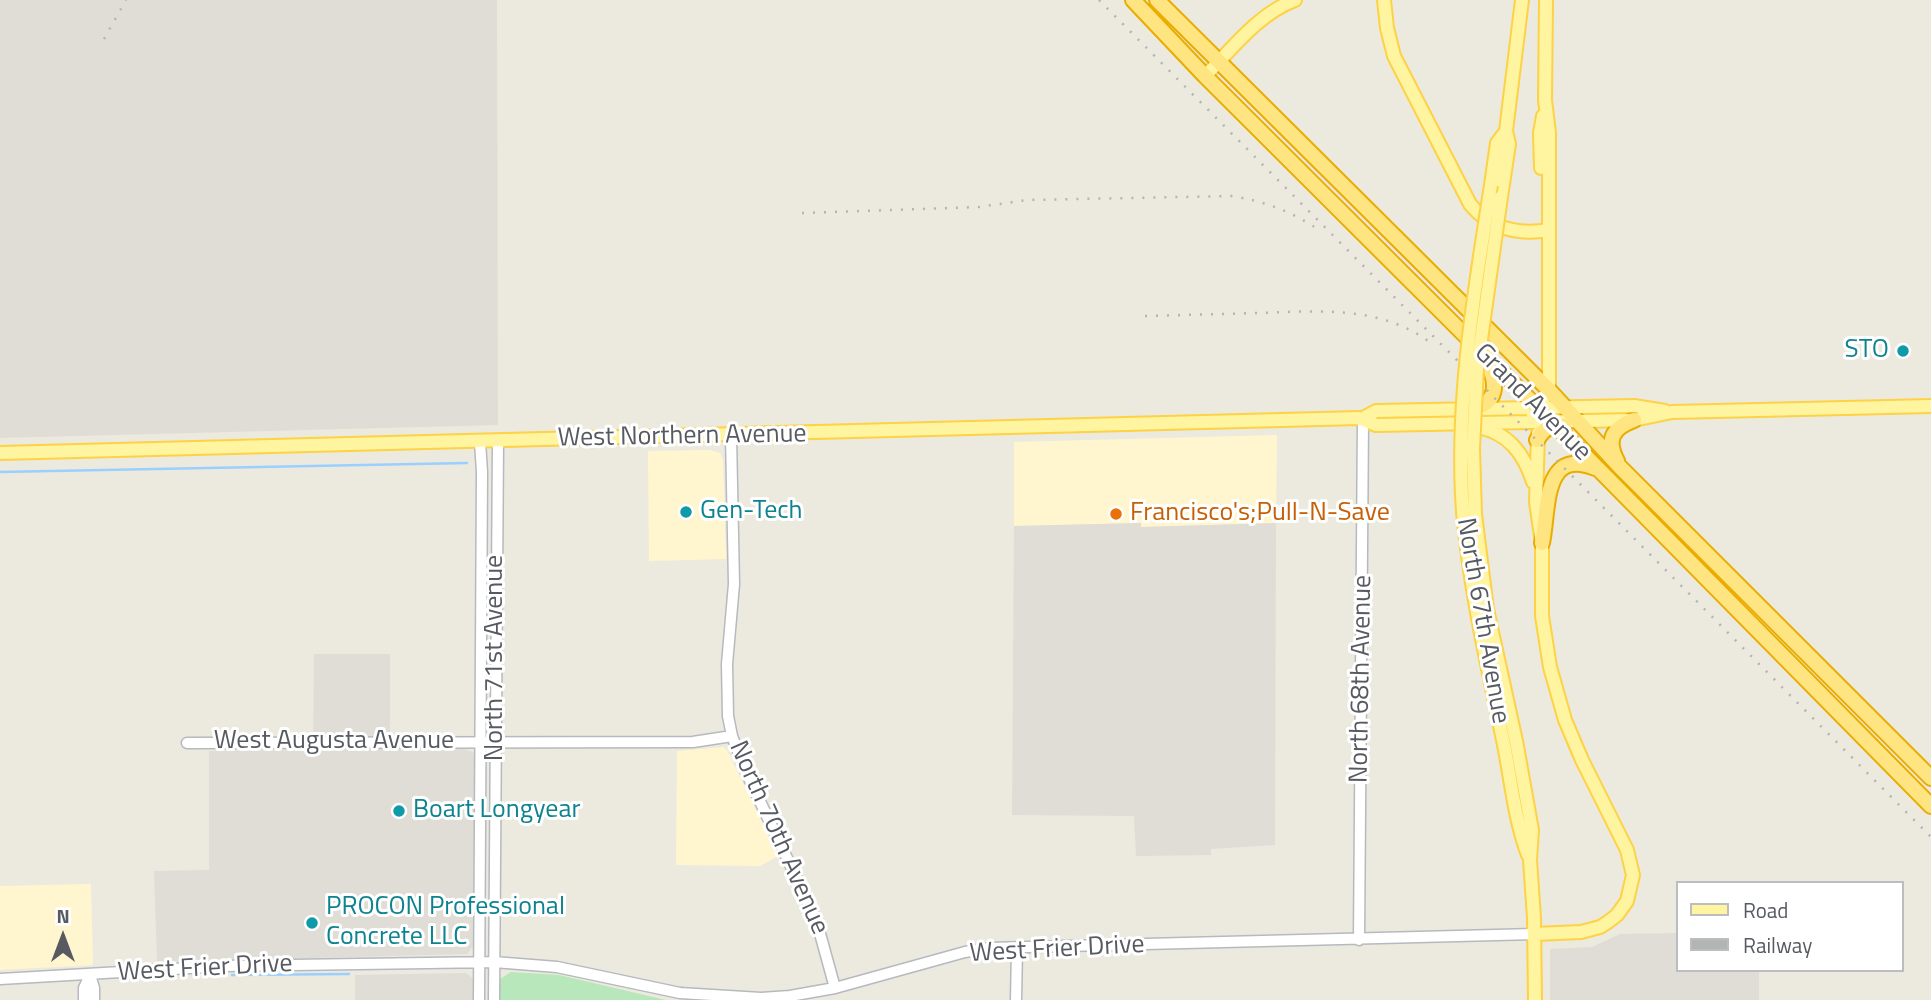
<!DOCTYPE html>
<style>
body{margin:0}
#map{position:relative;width:1931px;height:1000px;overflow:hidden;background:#eceade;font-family:"Titillium Web",sans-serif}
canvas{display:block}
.legend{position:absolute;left:1676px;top:881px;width:228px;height:91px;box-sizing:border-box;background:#fff;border:2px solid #bcbdc0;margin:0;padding:9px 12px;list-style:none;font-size:21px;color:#575b61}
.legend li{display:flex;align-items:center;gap:14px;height:35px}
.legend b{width:35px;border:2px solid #bcbdc0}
.north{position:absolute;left:28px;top:902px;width:70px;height:70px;-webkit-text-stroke:5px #fff;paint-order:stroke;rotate:0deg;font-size:19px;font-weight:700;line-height:28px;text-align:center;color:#575b61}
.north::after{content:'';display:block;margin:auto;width:24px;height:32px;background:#575b61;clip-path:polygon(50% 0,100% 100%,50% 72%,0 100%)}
</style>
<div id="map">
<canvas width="1931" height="1000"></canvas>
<ul class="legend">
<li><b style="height:9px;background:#fff4a0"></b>Road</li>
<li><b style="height:9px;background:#b3b4b4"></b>Railway</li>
</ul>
<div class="north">N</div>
</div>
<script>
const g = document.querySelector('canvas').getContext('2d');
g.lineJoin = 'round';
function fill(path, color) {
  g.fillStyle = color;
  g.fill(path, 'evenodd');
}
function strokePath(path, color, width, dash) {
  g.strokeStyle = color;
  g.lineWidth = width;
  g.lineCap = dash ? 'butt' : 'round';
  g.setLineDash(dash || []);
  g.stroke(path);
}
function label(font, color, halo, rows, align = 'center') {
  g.font = font + ' "Titillium Web",sans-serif';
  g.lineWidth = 6;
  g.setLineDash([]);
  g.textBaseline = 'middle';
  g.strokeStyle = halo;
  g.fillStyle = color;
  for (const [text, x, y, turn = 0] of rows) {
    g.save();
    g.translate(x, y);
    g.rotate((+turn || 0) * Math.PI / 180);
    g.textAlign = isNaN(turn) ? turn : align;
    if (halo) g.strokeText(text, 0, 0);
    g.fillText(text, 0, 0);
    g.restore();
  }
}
fill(new Path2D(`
 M1277 435 1276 523 1141 527 1140 523 1014 526V442Z
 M710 450 720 453 723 460 726 559 649 561 648 451Z
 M724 747 728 752 778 856 760 866 676 865 677 751Z
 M91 884 93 965 0 970V886Z`), '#fff6d0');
fill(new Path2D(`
 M0 0H497L498 425 0 438Z
 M1141 523V527L1276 523 1275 845 1211 849V855L1136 856 1134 816 1012 815 1014 526Z
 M314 654H390V749H464L473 752 475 756 474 945 467 954 157 962 154 871 209 870V751L313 750Z
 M1677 933V970H1759V1000H1550V949L1592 947 1620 934Z
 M466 973 474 979V1000H355V975Z`), '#dfddd6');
fill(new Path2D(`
 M511 972 559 975 666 1000H499L500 979Z`), '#b7e7ba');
strokePath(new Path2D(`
 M0 472 467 463
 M232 975 349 974`), '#9bcfff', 2.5);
const minor = new Path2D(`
 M731 436 734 584 727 664 728 716 732 736 746 772 816 919 835 988
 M187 743 693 742 732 736
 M1359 940 1363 418
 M90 975 94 988V1000
 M0 979 225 966 494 962 557 967 680 993 761 998 790 996 835 988 965 952 990 948 1535 934
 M84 1000V988L90 975
 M479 1000 482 472 480 442
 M494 1000 498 442
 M1016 1000 1017 949`);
const major = new Path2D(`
 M1384 0 1387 28 1394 56 1470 204C1490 229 1519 235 1549 230
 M1205 76C1233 48 1258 14 1295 0
 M1541 168 1540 133 1543 116
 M1491 185 1497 143 1506 131
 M1501 197 1509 144 1506 131 1522 0
 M1533 415 1549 390V133L1545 100 1546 0
 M1363 418 1376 411 1634 406 1665 411
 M1478 427C1509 433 1524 454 1533 482
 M0 453 1359 418 1376 425 1634 420 1672 412 1931 406
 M1463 512C1470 590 1487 664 1503 740 1511 778 1514 818 1528 855
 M1475 514 1487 609 1516 741 1532 830 1530 860 1534 918 1535 1000
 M1535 934 1581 932 1600 927 1608 922 1617 915 1627 901 1633 875 1627 850 1582 760 1565 720 1550 667 1542 616V543L1536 502 1538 433`);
const highway = new Path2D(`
 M1133 0 1205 76 1552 422 1931 806
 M1157 0 1549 390 1619 466 1931 778
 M1470 409C1498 404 1499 384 1486 361
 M1537 440C1544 428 1550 425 1564 426
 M1617 461C1606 440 1612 428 1634 420
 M1542 543C1549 510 1542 447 1595 468`);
strokePath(minor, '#b6b9bf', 13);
strokePath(major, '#fdd246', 16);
strokePath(highway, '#eaac00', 18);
strokePath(minor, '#fff', 10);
strokePath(major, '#fff4a0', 12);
strokePath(highway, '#ffe582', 14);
strokePath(new Path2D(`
 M1099 0 1931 837
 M104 39 126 0
 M802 213 979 207 1027 200 1231 196C1264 201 1291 211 1319 230
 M1145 316C1183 315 1221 314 1259 313 1319 311 1380 305 1431 343`), '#b3b4b4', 2.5, [2, 9]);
const majorBridge = new Path2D(`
 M1463 512C1455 402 1474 294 1491 185
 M1475 514 1473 449 1477 368 1501 197`);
strokePath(majorBridge, '#fdd246', 16, []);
strokePath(majorBridge, '#fff4a0', 12);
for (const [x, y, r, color] of [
 [1903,351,7,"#0f9aa8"],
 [686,512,7,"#0f9aa8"],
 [1116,514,7,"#e8710a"],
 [399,811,7,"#0f9aa8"],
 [312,923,7,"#0f9aa8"]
]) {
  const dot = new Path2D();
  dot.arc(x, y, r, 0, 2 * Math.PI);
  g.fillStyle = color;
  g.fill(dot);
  strokePath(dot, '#fff', 2.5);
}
label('26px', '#0d838f', '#fff', [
 ["STO",1889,351,"right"],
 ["Gen-Tech",700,512],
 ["Boart Longyear",413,811],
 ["PROCON Professional",326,908],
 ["Concrete LLC",326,938]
], 'left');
label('26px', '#575b61', '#fff', [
 ["Grand Avenue",1532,403,45],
 ["West Northern Avenue",682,437,-1],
 ["North 67th Avenue",1482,621,80],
 ["North 71st Avenue",496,658,-90],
 ["North 68th Avenue",1362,679,-89],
 ["West Augusta Avenue",334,742],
 ["North 70th Avenue",778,838,66],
 ["West Frier Drive",1057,950,-3],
 ["West Frier Drive",205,969,-3]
]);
label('26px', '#c56008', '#fff', [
 ["Francisco's;Pull-N-Save",1130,514]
], 'left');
</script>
